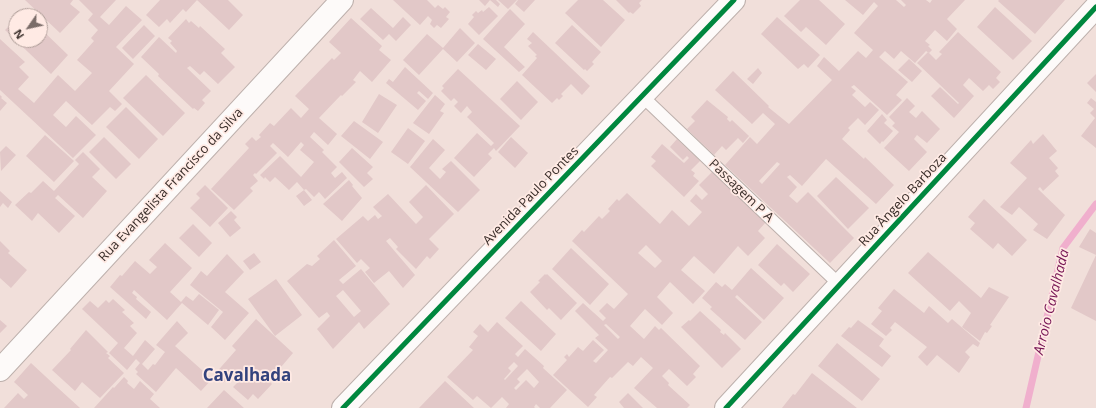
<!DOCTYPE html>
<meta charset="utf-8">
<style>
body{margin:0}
#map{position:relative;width:1096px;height:408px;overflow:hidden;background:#f1dfda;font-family:"Open Sans",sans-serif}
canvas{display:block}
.north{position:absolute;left:8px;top:8px;width:40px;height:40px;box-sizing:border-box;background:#ffeae4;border:1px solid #b09f9a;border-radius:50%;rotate:236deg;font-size:11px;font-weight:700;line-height:16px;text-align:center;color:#3a2e2a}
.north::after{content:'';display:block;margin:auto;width:14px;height:18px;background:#7a6c68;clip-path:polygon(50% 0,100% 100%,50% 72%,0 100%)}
</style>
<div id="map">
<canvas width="1096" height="408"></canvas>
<div class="north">N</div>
</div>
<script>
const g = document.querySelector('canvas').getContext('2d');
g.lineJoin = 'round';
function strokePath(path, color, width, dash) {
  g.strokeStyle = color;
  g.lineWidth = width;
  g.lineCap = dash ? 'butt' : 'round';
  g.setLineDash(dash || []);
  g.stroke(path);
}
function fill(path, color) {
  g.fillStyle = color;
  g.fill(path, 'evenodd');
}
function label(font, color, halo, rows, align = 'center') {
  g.font = font + ' "Open Sans",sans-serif';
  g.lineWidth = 3.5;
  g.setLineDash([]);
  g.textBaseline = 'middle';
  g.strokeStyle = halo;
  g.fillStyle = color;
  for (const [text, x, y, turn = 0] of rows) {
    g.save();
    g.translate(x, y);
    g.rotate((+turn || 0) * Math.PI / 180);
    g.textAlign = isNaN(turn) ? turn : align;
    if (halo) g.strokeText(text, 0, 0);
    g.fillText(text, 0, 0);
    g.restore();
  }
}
strokePath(new Path2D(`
 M1026 408 1063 248 1096 204`), '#f0afcd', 7);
fill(new Path2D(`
 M25 0H73L70 4 80 12 60 33Z
 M79 0H116L100 17 109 25 126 6 142 20 116 47 134 64 109 91 122 104 115 111 110 107 92 125 66 101 53 115 66 127 76 116 96 135 73 158 0 90V39L25 62 19 67 29 77 18 89 34 103 58 75 75 91 92 73 77 60 94 41 91 38 98 30 88 20 93 14Z
 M160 0H197L186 12 183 9 170 23 167 19 159 27 146 15Z
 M197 0H228L243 15 229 30Z
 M393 0H427L435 8 438 5 443 9 445 7 450 12 446 17 449 19 441 28 437 25 434 28 430 24 432 20 428 16 420 25Z
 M479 0H496L500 4 498 7 490 0 485 6Z
 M498 0H517L508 9Z
 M518 0H535L524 12 515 4Z
 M578 0H603L625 20 601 47 565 13Z
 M616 0H642L639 3 641 6 633 14 630 12 629 13Z
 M800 0H819L845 24 826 45 806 27 801 32 784 16Z
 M845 0H896L904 7 906 5 901 0H926L930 3 932 0H965L947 19 957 29 947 41 935 30 925 41 930 45 928 46 932 50 929 53 926 51 915 63 901 51 894 59 885 51 879 57 908 82 896 95 902 100 887 115 854 85 851 87 856 91 852 95 865 107 870 102 879 110 865 125 858 118 848 128 850 130 842 139 864 159 865 157 894 185 876 204 826 159 802 186 790 175 787 177 797 187 789 196 797 203 808 192 854 238 830 263 725 165 750 137 757 144 775 124 763 113 752 124 715 90 733 71 769 106 768 107 789 124 832 80 817 66 824 57 839 71 858 51 866 58 873 50 854 33 878 6 874 2 863 15ZM777 162 780 164 762 184 759 181Z
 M999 0H1065L1035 34 998 1Z
 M489 7 498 16 479 35 468 24 474 17 472 15 476 11 478 13 482 10 483 12Z
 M995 7 1032 41 1013 60 977 27Z
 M371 8 393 28 403 17 411 25 396 41 389 34 383 40 360 19Z
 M510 9 525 24 504 47 525 67 519 72 483 39Z
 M777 17 820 55 808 68 804 64 798 69 761 34Z
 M351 18 382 46 379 50 391 60 372 82 360 71 353 80 356 82 342 96 341 95 319 118 337 134 328 145 314 132 310 137 324 150 322 152 337 167 331 173 335 178 342 172 347 178 325 199 319 192 314 197 306 189 304 190 297 182 289 190 275 177 270 182 265 177 264 179 260 175 280 156 301 177 314 162 300 150 304 145 301 142 288 157 273 143 270 146 277 153 256 174 255 173 253 175 258 181 250 188 253 191 234 210 211 189 249 148 245 144 252 137 256 141 261 137 259 135 270 123 274 126 291 108 301 118 309 109 295 96 332 58 334 60 341 53 329 42Z
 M16 19V40H40V28L68 55 51 74 5 30Z
 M186 19 189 23 191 21 199 28 200 26 225 49 221 53 235 67 218 84 204 71 200 75 190 66 187 68 211 91 202 100 205 103 198 111 194 108 193 109 158 76 159 74 141 57 159 37 176 53 177 51 170 43 172 41 168 38Z
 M144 25 155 36 133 59 122 48Z
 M572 25 601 52 592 62 594 64 587 71 585 69 584 70 555 43Z
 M460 28 475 43 457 62 443 49 419 75 403 60 427 34 443 48Z
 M533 32 590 86 582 95 571 84 561 94 563 96 559 100 557 98 552 103 522 75 537 58 535 56 537 55 528 46 532 43 527 39Z
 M958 32 1001 72 996 78 1000 82 993 89 989 85 983 91 969 78 963 85 974 96 954 118 931 96 940 87 958 104 959 103 917 63 928 52 936 60 942 54 939 52Z
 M478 44 496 59 486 70 468 55Z
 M909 59 922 71 912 82 898 70Z
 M405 67 433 93 428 99 419 91 417 93 426 101 418 110 386 83 389 79 393 82Z
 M758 68 762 73 753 84 747 79Z
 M458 69 520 126 496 151 494 148 488 154 492 158 474 177 454 158 477 133 491 146 494 143 467 117 472 112 467 106 461 113 454 106 458 102 454 98 451 101 441 91 444 88 442 86Z
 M1096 74V92L1087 83Z
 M146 75 185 113 163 136 123 98Z
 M517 81 538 102 521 120 500 99Z
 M379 94 397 105 378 133 362 122Z
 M0 95 2 97 1 98 7 103 0 111Z
 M435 95 445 104 440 111 444 113 429 134 413 123Z
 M907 98 915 106 909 112 916 118 922 111 940 129 927 143 917 135 914 139 927 152 909 171 884 148 899 132 892 126 895 123 889 117Z
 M1091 98 1096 102V148L1081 136 1095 118 1090 113 1094 109 1087 103Z
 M707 100 728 117 727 119 730 122 732 120 749 136 743 143 738 138 726 150 722 146 714 155 687 129 695 121 691 117Z
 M126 107 158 139 139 159 106 127Z
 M882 114 887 120 884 123 893 131 883 142 882 141 880 144 867 131Z
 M354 121 383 142 370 159 341 136Z
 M408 128 425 141 408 164 391 152Z
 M1043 134 1057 151 1049 158 1058 168 1055 171 1059 176 1043 191 1040 187 1038 189 1065 215 1047 239 1033 230 1038 224 1019 207 1012 215 1000 207 1027 178 1010 163 1031 140 1033 144Z
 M45 135 74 161 54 182 26 156Z
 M104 137 131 164 116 179 89 152Z
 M511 137 528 153 515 168 498 152Z
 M433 139 445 150 429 168 440 179 446 172 442 169 451 161 480 190 458 212 410 167Z
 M677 139 700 161 691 170 695 173 693 176 699 181 684 197 651 166 656 161 651 157 662 144 684 163 689 158 687 156 683 160 670 147Z
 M6 146 16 155 1 171 0 152Z
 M352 148 373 167 367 173 373 179 364 187 339 162Z
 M83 152 100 169 92 177 107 191 83 218 58 195 55 198 75 216 59 233 38 213 32 221 15 205 29 192 31 193 43 181 54 191 79 164 75 160Z
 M712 172 766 222 758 231 765 238 748 256 738 246 714 274 694 256 681 270 705 291 693 304 670 282 657 297 673 313 662 325 645 309 630 326 644 339 655 326 659 330 661 328 700 366 693 374 696 377 687 386 669 369 662 376 669 383 668 385 690 405 687 408H657L634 388 653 368 641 357 633 366 628 362 612 378 610 377 594 395 597 397 588 407 553 375 567 360 564 357 567 354 569 357 578 347 583 351 593 340 604 350 593 361 596 363 608 350 595 338 599 335 575 311 583 303 603 321 606 318 599 311 607 303 614 309 628 294 572 241 582 230 584 232 599 216 602 219 610 211 608 209 617 199 619 201 627 193 660 224 672 210 689 226 702 212 690 201 696 194 702 200 708 194 699 185ZM646 245 662 261 655 268 638 253ZM606 324 620 337 618 339 604 325Z
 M836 177 869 208 848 229 817 196Z
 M349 180 353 185 352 186 362 198 342 221 323 204Z
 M205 185 228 208 210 227 190 208 200 198 196 194Z
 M426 185 454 214 429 239 439 249 430 259 427 256 416 269 396 249 398 247 390 238 386 241 415 275 403 288 389 271 374 283 365 272 370 268 361 259 357 263 336 239 363 216 368 221 375 215 378 219 382 216 373 207 388 194 416 224 423 217 409 202Z
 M304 190 312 200 304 206 296 196Z
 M0 191 12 202 8 208 3 203 0 207Z
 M984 199 1027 240 1012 256 998 243 993 249 970 229 975 223 968 217Z
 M231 211 237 217 234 220 241 228 230 237 218 223Z
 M193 224 212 243 199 257 179 238Z
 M1090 229 1096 233V321L1071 308 1096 255 1079 247Z
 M334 240 356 266 339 280 343 284 361 269 390 304 364 329 359 322 333 349 317 329 330 316 327 312 319 318 287 281 307 264 312 266 320 259 317 256ZM343 290 361 311 354 317 336 296Z
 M0 241 10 251 8 253 27 270 11 288 0 278Z
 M165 243 192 268 170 292 181 302 186 296 193 301 199 294 219 310 208 325 182 303 167 320 134 290 132 293 137 297 136 299 151 312 146 319 110 287 120 275 122 276 135 261 150 274 157 267 149 260Z
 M777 244 810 274 793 292 784 283 781 286 758 265Z
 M571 248 609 284 590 305 552 269Z
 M928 252 981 298 989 287 1009 297 990 325 992 326 987 333 985 332 980 341 962 327 971 313 959 301 950 311 908 273Z
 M254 253 261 262 250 270 243 261Z
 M227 254 244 272 225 292 249 313 225 340 211 327 223 312 190 285 201 271 207 276Z
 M751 268 784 298 764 320 737 295 735 297 762 322 745 340 710 309 712 307 702 298 716 282 722 287 725 284 732 290Z
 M545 274 546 275 547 274 577 303 561 320 549 308 547 310 530 292 540 282 538 281Z
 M276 279 302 315 275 336 248 299Z
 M894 289 924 313 929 306 948 323 952 319 980 343 978 347 973 344 965 352 970 357 959 373 937 355 927 366 918 357 927 347 895 322 890 328 892 330 886 336 871 324 882 311 878 308Z
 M113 299 125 310 122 312 134 323 130 326 137 333 124 348 133 356 145 340 155 349 142 364 148 370 153 364 155 365 165 352 156 345 177 321 188 333 175 346 212 379 201 391 176 368 156 392 136 374 138 372 135 369 140 363 136 359 127 370 109 353 118 343 82 309 90 301 98 308 106 300 109 303Z
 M521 301 556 334 541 351 505 318Z
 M700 311 721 330 720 332 724 335 725 333 741 349 722 368 681 327 689 320 690 321Z
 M256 319 293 353 269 381 272 384 258 399 253 394 248 400 233 387 239 381 232 375 223 383 214 375 236 350 232 346Z
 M0 320 7 326 0 333Z
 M858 320 884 339 879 346 891 356 882 367 841 336 849 327 851 328Z
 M497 322 523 346 515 354 518 357 525 349 544 366 543 368 567 390 550 408H540L536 404 534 407 535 408H506L509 404 502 397 491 408 477 396 473 400 447 377 473 350 469 347 478 336 473 332 480 324 488 332ZM514 362 518 366 505 380 504 379 511 371 508 368ZM527 369 539 382 534 388 526 380 516 390 514 388 520 382 517 379Z
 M86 330 108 352 106 353 110 356 108 358 124 373 100 398 82 382 75 391 52 370 71 350 70 349Z
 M837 343 880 379 862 401 818 366Z
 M31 363 58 388 80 408H4L18 393 24 399 28 395 14 382Z
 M812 373 857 408H782L793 394 795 395Z
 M124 377 128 381 127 383 134 389 140 381 154 394 150 399 160 408H94L113 387 114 388Z
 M445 381 474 408H419Z
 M224 390 244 408H207Z
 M628 393 643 408H624L619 402Z`), '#e2c8c8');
const lane = new Path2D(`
 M642 96 840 285`);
const street = new Path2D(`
 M0 370 342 0
 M343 408 734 0
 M726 408 1096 7`);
strokePath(lane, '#bdb0ac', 14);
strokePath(street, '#bdb0ac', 24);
strokePath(lane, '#fdfaf9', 12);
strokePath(street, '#fdfaf9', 22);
strokePath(new Path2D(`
 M343 408 734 0
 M726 408 1096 7`), '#00873e', 5);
label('13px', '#3a2e2a', '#ffeae4', [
 ["Rua Evangelista Francisco da Silva",171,185,-47],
 ["Passagem P A",741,191,44],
 ["Avenida Paulo Pontes",531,196,-46],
 ["Rua Ângelo Barboza",903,200,-47]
]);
label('italic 14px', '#761454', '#ffeae4', [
 ["Arroio Cavalhada",1052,302,-76]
]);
label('bold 17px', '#33427d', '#ffeae4', [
 ["Cavalhada",247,376]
]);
</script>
